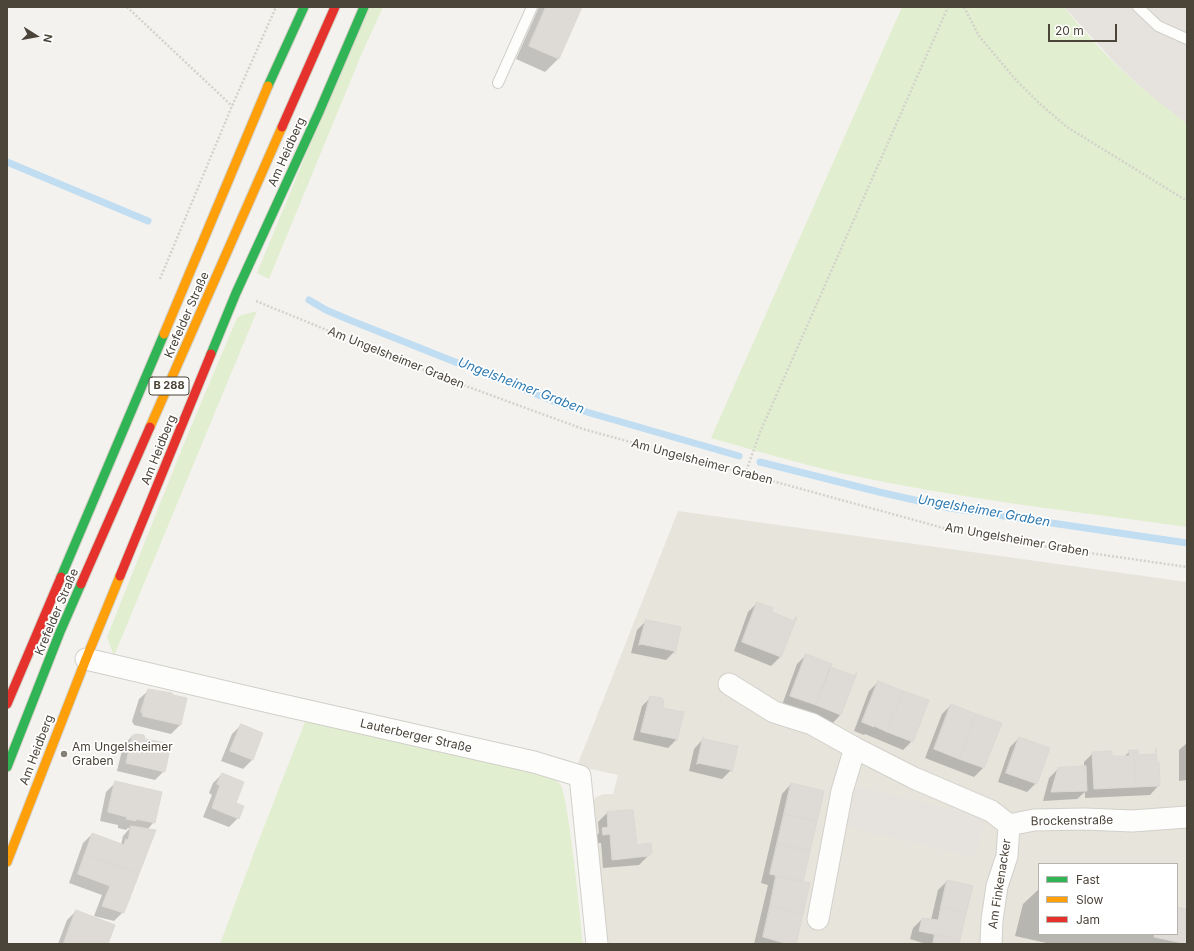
<!DOCTYPE html>
<meta charset="utf-8">
<style>
body{margin:0}
#map{position:relative;width:1194px;height:951px;overflow:hidden;background:#f4f2ee;font-family:Inter,sans-serif}
canvas{display:block}
.frame{position:absolute;inset:0;border:8px solid #4b4439;pointer-events:none}
.legend{position:absolute;left:1038px;top:863px;width:140px;height:72px;box-sizing:border-box;background:#fff;border:1px solid #b7b4b0;margin:0;padding:5px 7px;list-style:none;font-size:12px;color:#4b4439}
.legend li{display:flex;align-items:center;gap:8px;height:20px}
.legend b{width:20px;border:1px solid #b7b4b0}
.north{position:absolute;left:16px;top:16px;width:40px;height:40px;-webkit-text-stroke:3px #fff;paint-order:stroke;rotate:101deg;font-size:11px;font-weight:700;line-height:16px;text-align:center;color:#4b4439}
.north::after{content:'';display:block;margin:auto;width:14px;height:18px;background:#4b4439;clip-path:polygon(50% 0,100% 100%,50% 72%,0 100%)}
.scale{position:absolute;left:1048px;top:24px;width:69px;height:18px;box-sizing:border-box;border:2px solid #4b4439;border-top:0;padding-left:5px;font-size:12px;line-height:14px;white-space:nowrap;color:#4b4439;-webkit-text-stroke:3px #fff;paint-order:stroke}
</style>
<div id="map">
<canvas width="1194" height="951"></canvas>
<div class="frame"></div>
<ul class="legend">
<li><b style="height:5px;background:#30b455"></b>Fast</li>
<li><b style="height:5px;background:#ff9f0a"></b>Slow</li>
<li><b style="height:5px;background:#e5322d"></b>Jam</li>
</ul>
<div class="north">N</div>
<div class="scale">20 m</div>
</div>
<script>
const g = document.querySelector('canvas').getContext('2d');
g.lineJoin = 'round';
function fill(path, color) {
  g.fillStyle = color;
  g.fill(path, 'evenodd');
}
function strokePath(path, color, width, dash) {
  g.strokeStyle = color;
  g.lineWidth = width;
  g.lineCap = dash ? 'butt' : 'round';
  g.setLineDash(dash || []);
  g.stroke(path);
}
function label(font, color, halo, rows, align = 'center') {
  g.font = font + ' Inter,sans-serif';
  g.lineWidth = 3.5;
  g.setLineDash([]);
  g.textBaseline = 'middle';
  g.strokeStyle = halo;
  g.fillStyle = color;
  for (const [text, x, y, turn = 0] of rows) {
    g.save();
    g.translate(x, y);
    g.rotate((+turn || 0) * Math.PI / 180);
    g.textAlign = isNaN(turn) ? turn : align;
    if (halo) g.strokeText(text, 0, 0);
    g.fillText(text, 0, 0);
    g.restore();
  }
}
fill(new Path2D(`
 M678 511 1187 582V944H601L591 804 596 797 605 794H613L618 775 577 766ZM1039 864H1177V934H1039Z`), '#e7e4dc');
fill(new Path2D(`
 M1064 7H1187V124L1154 99 1118 66Z
 M856 786 986 818 975 857 847 827Z`), '#e6e2de');
fill(new Path2D(`
 M370 7H383L362 53 269 279 257 273 340 72Z
 M902 7H1064C1099 52 1142 90 1187 124V527C1071 511 954 498 840 473 797 463 754 450 711 438Z
 M257 311 114 656 107 637 185 441 237 318 242 315Z
 M308 714 539 772C545 775 555 779 560 784 568 792 581 923 583 944H220L255 850Z`), '#e1eecf');
fill(new Path2D(`
 M539 7H581L558 59 545 72 516 59Z
 M757 603 780 657 771 666 734 651 748 612Z
 M646 621 675 651 666 660 631 653 637 630Z
 M806 655 829 667 841 714 832 724 782 705 797 664Z
 M878 682 912 741 903 750 865 734 864 735 854 731 869 691Z
 M149 690 180 725 171 734 134 725 132 721 139 699Z
 M651 697 662 708 677 739 668 748 633 740 642 706Z
 M951 705 983 768 974 777 925 758 942 714Z
 M241 725 262 734 252 760 243 769 221 761 232 734Z
 M132 736 164 771 155 780 117 771 123 746Z
 M1019 738 1036 783 1027 792 998 782 1010 747Z
 M703 739 731 770 722 779 689 771 694 749Z
 M1187 743V780L1179 781V750Z
 M1130 751 1138 756 1159 785 1150 795 1085 798V792L1077 799 1043 801 1049 778 1058 769 1084 767V762L1093 753 1111 758 1124 757Z
 M222 774 235 803 238 818 229 827 203 817 212 795 209 793 213 783Z
 M115 783 154 822 147 830 123 912 114 921 94 916 102 895 69 883 83 843 92 834 121 845 123 836 130 828H128L126 830 118 828V825L100 821 106 792Z
 M791 784 802 882 795 944H754L768 885 761 883 782 794Z
 M607 813 636 846 648 856 639 865 603 868 601 843H594L593 838 599 833 598 822Z
 M947 881 958 944H926L910 939 913 928 922 919 931 920 938 890Z
 M1039 889V934H1177V908L1187 911V944H1051L1015 936 1023 904Z
 M76 911 107 944H58L67 920Z`), '#0003');
strokePath(new Path2D(`
 M7 162 148 221
 M309 300 326 310 352 321 566 406 739 456
 M760 462 879 492 950 508 1187 543`), '#c0ddf1', 7);
const building = new Path2D(`
 M546 7H582L559 59 529 46Z
 M757 602 773 608 772 612 794 621 795 617H797L781 657 742 642Z
 M646 619 647 620 681 627 675 654 674 651 641 644 639 645Z
 M806 654 832 664 816 705 790 696Z
 M830 667 855 676 856 673H857L841 715 816 705Z
 M878 681 903 691 887 732 874 726V727L862 722Z
 M148 689 172 693 173 695 187 698 181 725 142 716 143 714 141 712Z
 M903 691 929 700 913 742 887 732Z
 M650 696 662 698 664 703 663 708 682 712 684 711 677 741H676V739L641 732Z
 M951 704 976 714 959 759 934 749Z
 M976 714 1002 723 984 768 959 759Z
 M241 724 263 733 253 760 230 751Z
 M136 734 144 735 145 739 171 744 165 772 126 763 132 736Z
 M703 737 704 739 737 746 738 745 732 772 731 770 698 763 697 764Z
 M1019 737 1050 748 1037 784 1006 773Z
 M1156 749 1157 762H1159L1160 786 1136 787 1134 750H1138L1139 755 1156 754Z
 M1129 750H1134L1136 787 1094 789 1092 752 1112 751V756H1129Z
 M1086 766 1087 791 1051 792 1058 768Z
 M222 773 244 782 236 803 244 806 239 819 212 808 220 785 217 784Z
 M115 781 162 792 155 823 136 819V821L126 819 127 817 108 812Z
 M791 783 824 791 817 821 784 814Z
 M633 810 637 845 651 843 652 853 649 856 612 860 610 834 603 835 602 828 608 827 607 812Z
 M784 814 817 821 810 851 777 844Z
 M131 826 156 830 139 874 85 854 92 833 124 845 126 839 128 840Z
 M777 844 810 851 803 882 770 874Z
 M85 854 139 874 124 913 102 906 110 886 78 874Z
 M776 876 810 883 803 914 770 906Z
 M947 880 973 886 966 913 941 907Z
 M770 906 803 914 796 944H788L763 937Z
 M941 907 966 913 960 940 919 931 922 918 938 920Z
 M1177 907 1187 909V944L1154 937 1155 934H1177Z
 M76 910 115 925 108 944H67L64 943Z
 M935 934 960 940 959 944H933Z`);
fill(building, '#dedbd6');
strokePath(building, '#dcd9d4', 1);
const lane = new Path2D(`
 M1138 7 1158 26 1187 39
 M498 83 532 7`);
const street = new Path2D(`
 M86 659 269 702 534 762 580 776 597 944
 M729 684 774 712 812 724 855 748 914 778 991 811 1009 825 1034 820 1085 819 1132 821 1187 817
 M818 919 842 791 855 748
 M991 944 992 920 997 886 1007 856 1009 825`);
const fast = new Path2D(`
 M268 86 304 7
 M211 354 236 293 319 112 364 7
 M61 577 164 334
 M7 767 60 632 81 584`);
const slow = new Path2D(`
 M164 334 268 86
 M150 427 282 127
 M7 862 86 659 120 576`);
const jam = new Path2D(`
 M282 127 335 7
 M120 576 211 354
 M81 584 150 427
 M7 704 61 577`);
strokePath(lane, '#d2d0cb', 12);
strokePath(street, '#d2d0cb', 23);
strokePath(fast, '#d3cfc5', 11);
strokePath(slow, '#d3cfc5', 11);
strokePath(jam, '#d3cfc5', 11);
strokePath(new Path2D(`
 M127 7 232 106
 M964 7 979 36 1016 80 1040 104 1067 127 1187 201
 M160 279 232 106 276 7
 M256 301 444 378 583 429 947 529 1048 547 1187 567
 M745 474 761 430 948 7`), '#d3d2cc', 2.5, [2, 2]);
strokePath(lane, '#fdfdfc', 10);
strokePath(street, '#fdfdfc', 21);
strokePath(fast, '#30b455', 9);
strokePath(slow, '#ff9f0a', 9);
strokePath(jam, '#e5322d', 9);
for (const [x, y, r, color] of [
 [64,754,4,"#868178"]
]) {
  const dot = new Path2D();
  dot.arc(x, y, r, 0, 2 * Math.PI);
  g.fillStyle = color;
  g.fill(dot);
  strokePath(dot, '#fff', 1.5);
}
for (const [x, y, w] of [
 [169,386,40]
]) {
  const box = new Path2D();
  box.roundRect(x - w / 2, y - 9, w, 18, 3);
  g.fillStyle = '#fff';
  g.fill(box);
  strokePath(box, '#4b4439', 1);
}
label('bold 11px', '#4b4439', null, [
 ["B 288",169,386]
]);
label('12px', '#4b4439', '#fff', [
 ["Am Heidberg",287,152,-66],
 ["Krefelder Straße",187,315,-66],
 ["Am Ungelsheimer Graben",396,358,22],
 ["Am Heidberg",159,450,-68],
 ["Am Ungelsheimer Graben",702,462,15],
 ["Am Ungelsheimer Graben",1017,540,10],
 ["Krefelder Straße",57,612,-67],
 ["Lauterberger Straße",416,736,13],
 ["Am Heidberg",37,750,-69],
 ["Brockenstraße",1072,821,-1],
 ["Am Finkenacker",1000,884,-81]
]);
label('12px', '#4b4439', '#fff', [
 ["Am Ungelsheimer",72,747],
 ["Graben",72,761]
], 'left');
label('italic 13px', '#2e7ab2', '#fff', [
 ["Ungelsheimer Graben",521,386,21],
 ["Ungelsheimer Graben",984,511,10]
]);
</script>
